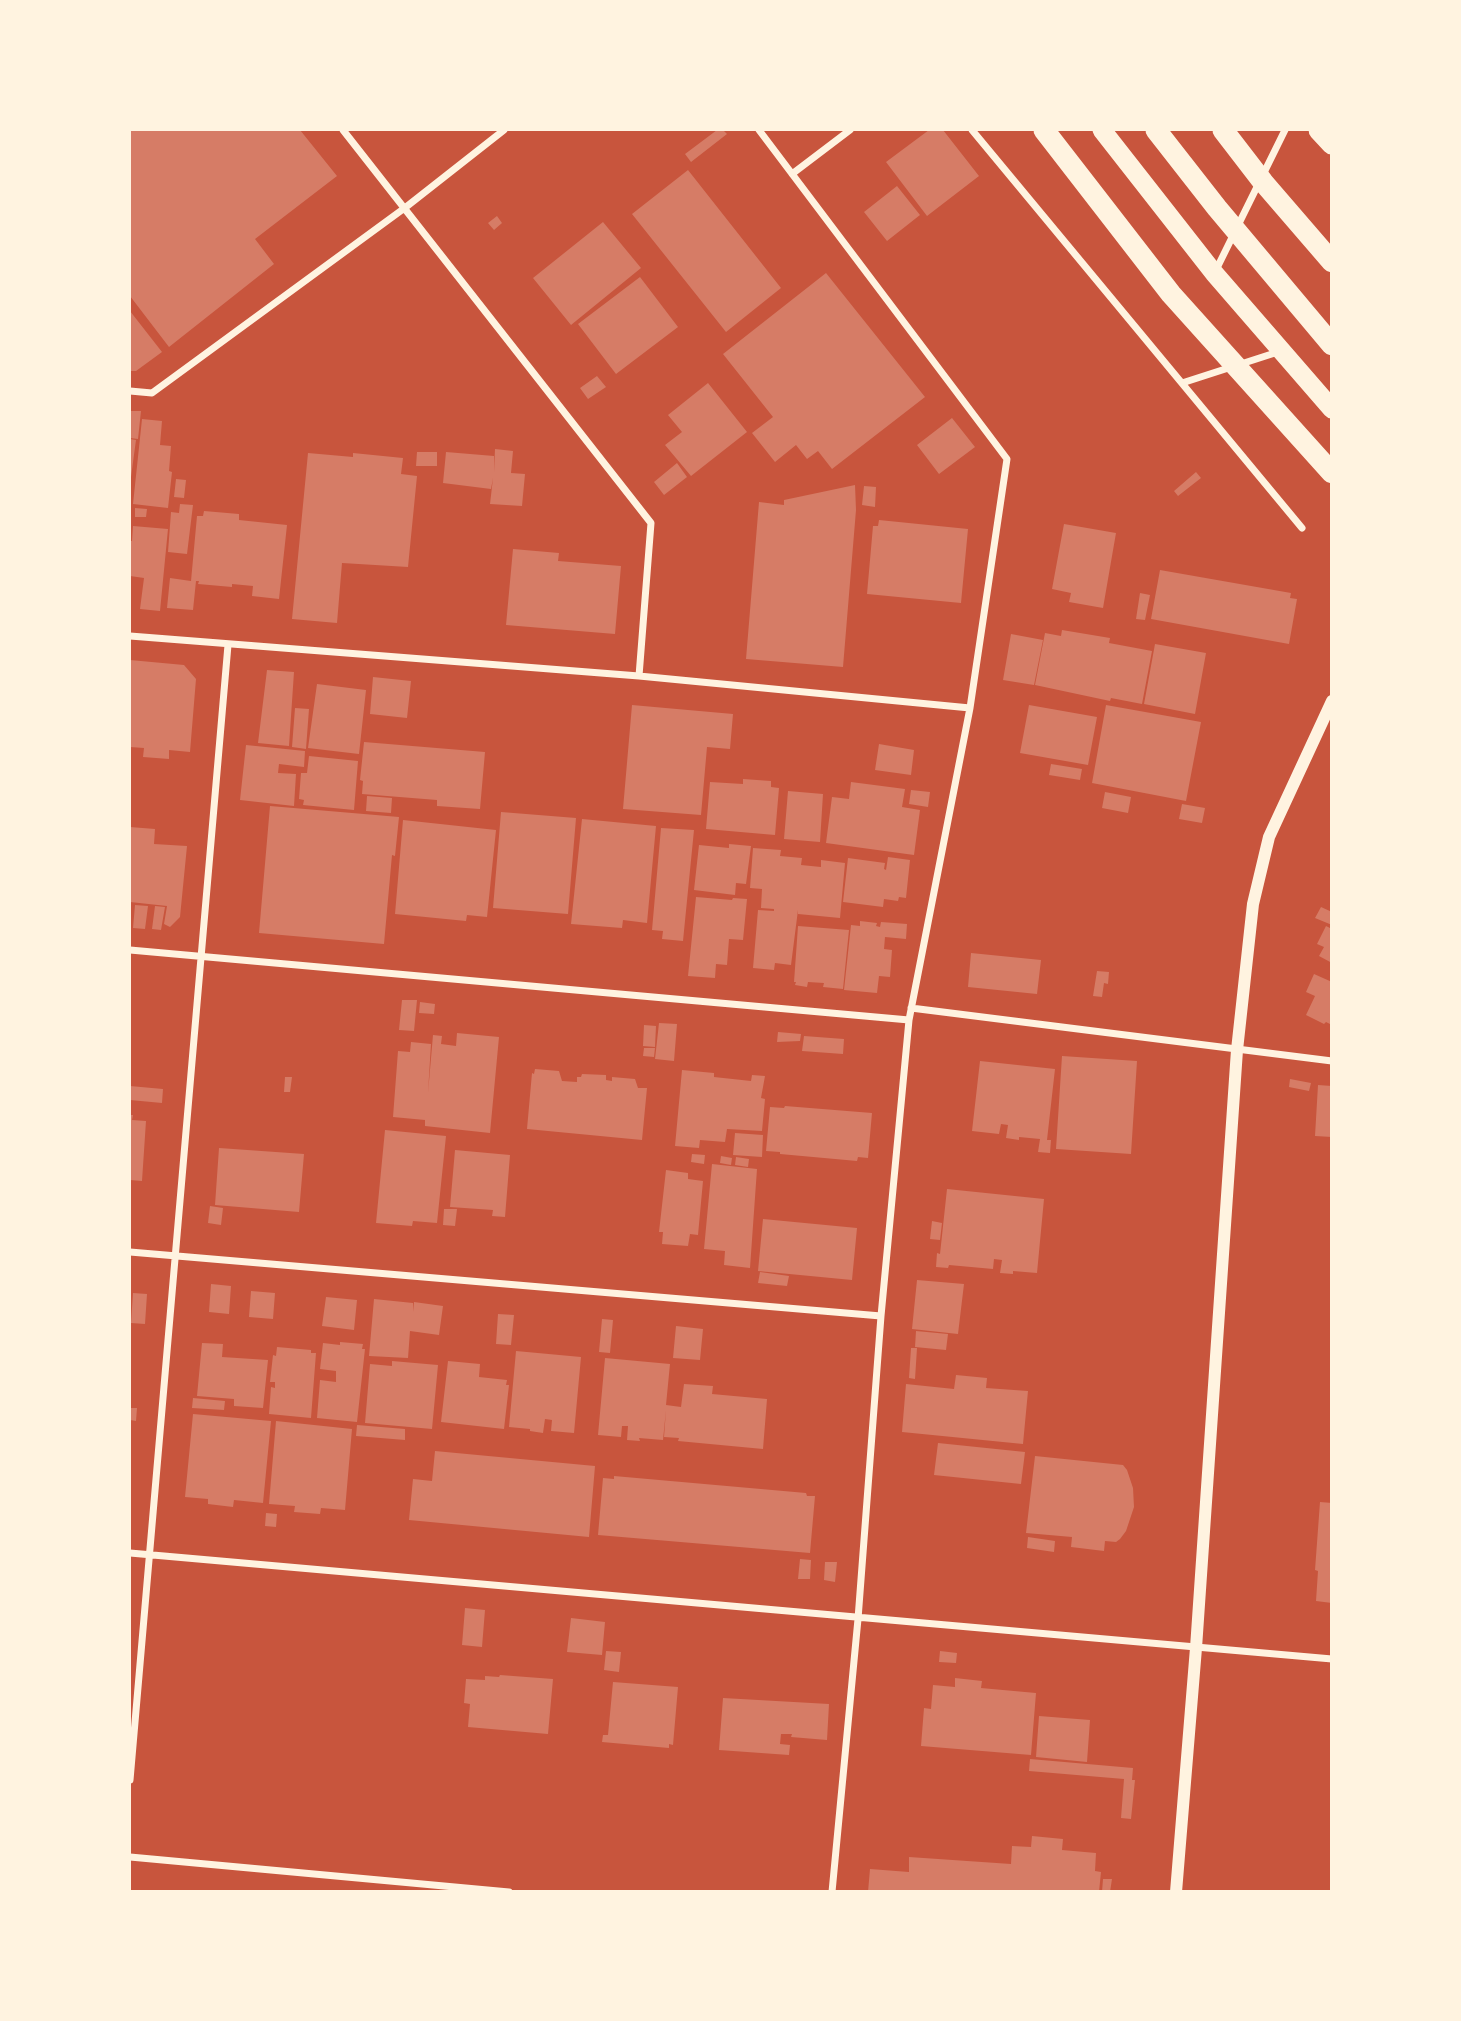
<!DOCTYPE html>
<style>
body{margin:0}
#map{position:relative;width:1461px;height:2021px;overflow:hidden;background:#c8553d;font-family:"Noto Serif",serif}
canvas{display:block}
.frame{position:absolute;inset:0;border:131px solid #fff3e0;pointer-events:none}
</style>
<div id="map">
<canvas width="1461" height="2021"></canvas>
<div class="frame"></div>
</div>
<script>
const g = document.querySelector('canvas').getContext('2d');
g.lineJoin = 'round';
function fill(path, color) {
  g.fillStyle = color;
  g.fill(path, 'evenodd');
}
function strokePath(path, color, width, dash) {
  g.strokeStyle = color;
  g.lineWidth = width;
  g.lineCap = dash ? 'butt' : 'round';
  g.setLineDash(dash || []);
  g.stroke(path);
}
fill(new Path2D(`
 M130 130H300L337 176 255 239 274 264 169 347 130 296Z
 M717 130H723L727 134 691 162 685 154Z
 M929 130H943L979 176 927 216 886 162Z
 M688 170 781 288 726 332 632 214Z
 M897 186 920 215 887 241 864 212Z
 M497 216 502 223 494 230 488 223Z
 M603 222 641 268 571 325 533 278Z
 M826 273 925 397 832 469 818 451 807 459 796 445 775 462 752 433 773 417 723 354Z
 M640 277 678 327 616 374 578 324Z
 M130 311 162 352 136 371H130Z
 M597 376 606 387 588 399 580 388Z
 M708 383 747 432 691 476 665 445 682 432 668 415Z
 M130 411H141L138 439 130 438Z
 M952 418 975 447 939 474 917 445Z
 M142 419 162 421 160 445 171 446 169 471 172 472 168 508 133 504Z
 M130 439 136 440 131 477H130Z
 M495 449 513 451 511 473 525 474 522 506 490 504 493 478 491 489 443 483 446 452 494 456V472Z
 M417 452H437V466H416Z
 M308 453 353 457V453L403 458 401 474 417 476 408 567 342 563 337 623 292 619Z
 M677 463 687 477 664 495 654 482Z
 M1196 472 1201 478 1178 496 1174 491Z
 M176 479 186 480 184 498 174 497Z
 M855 485 856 510 843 667 746 659 759 502 784 505V500Z
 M864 486 876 487 875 507 862 505Z
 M180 504 193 505 187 554 168 552 171 512 179 513Z
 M135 508 147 509 146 517H135Z
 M204 511 239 514V520L287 525 279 599 252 596 253 586 232 584V587L198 584 199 581H196L193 610 167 608 170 578 191 581 197 516H203Z
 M879 520 968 529 961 603 867 594 873 526H878Z
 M1064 524 1116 533 1103 608 1069 602 1071 593 1052 589Z
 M133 526 168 529 160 611 140 609 144 578 130 576V541H132Z
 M513 549 559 553 558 561 621 566 615 634 506 625Z
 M1160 570 1291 593 1290 598 1297 599 1289 644 1151 619Z
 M1140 593 1150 595 1145 620 1136 619Z
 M1062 630 1110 638 1109 643 1152 651 1142 704 1111 698 1110 701 1035 685 1045 633 1061 636Z
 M1011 634 1043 640 1034 685 1003 680Z
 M1155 644 1206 653 1195 714 1144 704Z
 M130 660 184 665 196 679 190 752 169 750V759L143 757 144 748 130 747Z
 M267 670 294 672 289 746 258 743Z
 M373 677 411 681 407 718 370 714Z
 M317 684 366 690 359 754 308 748Z
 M632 705 733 714 730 749 707 747 701 815 623 809Z
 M1029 705 1097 717 1088 765 1020 753Z
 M1106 705 1201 722 1186 801 1092 783Z
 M295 708 309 709 306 749 292 747Z
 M364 742 485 752 480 809 437 806V800L362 794 363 781 360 780Z
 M879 744 914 750 911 775 875 770Z
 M246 745 305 751 304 767 279 764 278 773 296 774 294 806 240 800Z
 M309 756 358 761 354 810 303 805 304 800 299 799 301 773H307Z
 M1051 764 1082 769 1080 780 1049 775Z
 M743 779 771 781V787L779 788 775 835 706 829 710 782 743 784Z
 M851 782 905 789 902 807 920 810 914 855 826 843 832 797 849 799Z
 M911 790 930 792 928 807 909 804Z
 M788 791 823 794 820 842 784 839Z
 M1105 792 1131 797 1128 813 1102 808Z
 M367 796 392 798 391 813 366 811Z
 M1182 804 1205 808 1202 823 1179 819Z
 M270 806 399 817 395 856 392 855 384 944 259 933Z
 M501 812 576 818 568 914 493 908Z
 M582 819 656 826 647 923 623 920 622 928 571 924Z
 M403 820 496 830 487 917 467 915 466 921 395 914Z
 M130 827 155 829 154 844 187 846 180 917 170 927 164 924 167 906 130 902Z
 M661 828 694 830 683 941 662 939 663 931 652 930Z
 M729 844 751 846 746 884 736 883 735 895 694 890 699 845 729 848Z
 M753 848 781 850 780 856 802 858 801 865 821 867V860L845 863 840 918 798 914V910L791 965 775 963 774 970 753 968 758 910 774 911V909L761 908 762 889 750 888Z
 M888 857 910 860 906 898 899 897 898 901 884 899 883 907 843 902 848 858 885 863 884 869 886 870Z
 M696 897 732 900 733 898 747 899 743 940 729 939 727 965 716 964 715 978 688 976Z
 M135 905 148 906 145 929 133 928Z
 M155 906 165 907 161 930 152 929Z
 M1321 907 1332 912V925L1315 918Z
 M860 921 877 923 876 926 880 927 881 922 907 924 906 939 885 937 884 949 892 950 890 977 879 976 877 993 844 990 851 925 860 926Z
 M798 926 849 930 843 989 823 987 824 983 808 982 807 987 795 985 796 982H794Z
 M1326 926 1332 929V963L1319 956 1324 947 1317 944Z
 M971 953 1041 960 1037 994 968 987Z
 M1097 971 1109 972 1108 984 1104 983 1102 997 1093 996Z
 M1314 974 1332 982V1025L1326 1022 1324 1024 1306 1015 1315 996 1306 992Z
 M402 1000H417L414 1031 399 1030Z
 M420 1002 435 1004 434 1014 419 1013Z
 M659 1023 677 1024 674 1061 655 1059Z
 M644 1025 656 1026 655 1047 643 1046Z
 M778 1032 801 1034 800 1041 777 1042Z
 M457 1033 499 1037 490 1133 425 1126V1120L393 1117 398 1051 410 1052 411 1042 431 1044 428 1093 433 1035 442 1036 441 1044 456 1046Z
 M804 1036 844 1039 843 1054 802 1051Z
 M644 1048H655L654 1057 643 1056Z
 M1062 1056 1137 1061 1131 1154 1056 1149Z
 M980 1061 1055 1069 1047 1140H1051L1050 1153 1038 1152 1040 1139 1019 1137V1140L1006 1138 1008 1125 1001 1124 999 1134 972 1131Z
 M535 1069 559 1071 562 1081 577 1082V1077H581L582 1074 606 1075V1080L612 1081V1077L635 1079 638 1088H647L642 1140 527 1129 532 1073 534 1074Z
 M682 1070 714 1073V1077L751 1081 752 1075 765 1076 761 1098 765 1099 762 1131 727 1129 725 1142 700 1140 699 1148 675 1146Z
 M285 1077H292L290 1092H284Z
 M1290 1079 1311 1083 1309 1091 1289 1087Z
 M1318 1085 1332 1086V1137L1315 1136Z
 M130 1086 163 1089 162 1103 130 1100Z
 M785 1106 872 1113 868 1158 858 1157 857 1161 780 1154V1152L766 1151 770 1107 784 1108Z
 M130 1115H133L132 1120 146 1121 142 1181 130 1180Z
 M385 1130 446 1136 437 1223 413 1221 412 1226 376 1223Z
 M735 1133 763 1135 762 1157 733 1155Z
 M219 1148 304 1154 299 1212 215 1205Z
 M455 1150 510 1155 505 1217 492 1216 493 1210 450 1207Z
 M692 1154 705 1155 704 1164 691 1162Z
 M721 1156 732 1158 731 1165 720 1163Z
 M736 1157 749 1159 748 1167 735 1165Z
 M712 1164 757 1169 750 1268 724 1265 725 1251 704 1249Z
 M666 1170 688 1173V1179L703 1181 698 1235 690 1234 688 1246 662 1244 663 1232H659Z
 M947 1189 1044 1199 1037 1273 1013 1271V1274L1000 1273 1002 1260 994 1259 993 1269 949 1265 948 1268 936 1267 937 1253 940 1254Z
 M210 1206 223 1208 221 1225 208 1223Z
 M444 1209H457L455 1226 443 1225Z
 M763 1219 857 1228 852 1280 758 1271Z
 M932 1221 942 1223 940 1240 930 1239Z
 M760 1272 789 1276 787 1286 758 1283Z
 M917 1280 964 1284 958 1334 912 1329Z
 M211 1284 231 1286 229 1314 209 1312Z
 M251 1291 275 1293 273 1319 249 1317Z
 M133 1293 147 1294 145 1324 131 1323Z
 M326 1297 357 1300 354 1330 322 1326Z
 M374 1299 413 1303V1312L414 1302 443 1306 439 1335 410 1331 408 1358 369 1356Z
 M498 1314 514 1315 511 1345 496 1344Z
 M602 1319 613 1320 610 1353 599 1352Z
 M676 1326 703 1329 700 1360 673 1358Z
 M916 1331 948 1334 946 1350 915 1347Z
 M340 1342 363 1344 362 1349H365L357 1422 317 1418 320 1380 336 1382V1371L320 1369 323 1343 340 1345Z
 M202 1343 223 1344 222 1357 268 1360 263 1408 234 1406V1399L197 1396Z
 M277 1347 311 1350V1353H316L311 1418 269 1414 271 1387 275 1388V1382H270L273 1355 276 1356Z
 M911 1348H917L915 1379 909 1378Z
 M516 1351 581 1357 574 1433 551 1431 552 1420 545 1419 543 1433 530 1431V1429L509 1427Z
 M605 1358 670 1364 666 1405 681 1407 684 1384 713 1386 712 1394 767 1399 763 1449 678 1441 679 1438 664 1437 666 1410 663 1440 639 1438 640 1441 627 1440 628 1426H622L621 1437 598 1435Z
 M392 1361 438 1365 432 1429 365 1423 370 1364 392 1366Z
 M448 1361 480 1364 479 1377 507 1380 506 1385H509L504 1429 441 1422Z
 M956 1375 987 1378 986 1388 1028 1391 1023 1444 902 1432 906 1384 954 1389Z
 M193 1398 225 1401 224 1410 192 1408Z
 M130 1408H137L136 1421 130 1420Z
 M193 1414 271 1421 263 1503 234 1500 233 1507 208 1504V1499L185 1497Z
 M276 1421 352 1429 345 1510 321 1508 320 1514 294 1512 295 1506 269 1504Z
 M357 1425 405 1429V1440L356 1436Z
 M938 1443 1025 1452 1021 1484 934 1475Z
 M435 1451 595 1466 589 1537 409 1520 413 1479 432 1481Z
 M1035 1456 1123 1465 1127 1470 1133 1488 1134 1507 1126 1531 1120 1539 1116 1542 1105 1541 1104 1551 1071 1547 1072 1537 1026 1533Z
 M614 1476 806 1493 807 1496H815L810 1553 598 1535 603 1478 614 1479Z
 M1320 1502 1332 1503V1603L1316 1601 1318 1571 1315 1570Z
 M266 1513 277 1514 276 1527 265 1526Z
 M1028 1537 1055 1541 1054 1552 1027 1548Z
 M800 1559 811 1560 810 1579H798Z
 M825 1562H837L835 1582 824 1580Z
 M465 1608 485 1610 482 1647 462 1645Z
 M571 1618 605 1622 602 1655 567 1652Z
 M606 1651 621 1652 619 1672 604 1670Z
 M940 1651 957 1653 956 1663 939 1662Z
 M500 1675 553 1679 548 1734 468 1727 470 1704 464 1703 466 1679 485 1680V1676L499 1677Z
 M955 1678 982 1681 981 1688 1036 1693 1031 1755 921 1746 924 1708 931 1709 933 1685 955 1687Z
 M613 1682 678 1687 673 1745 669 1744V1748L602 1742 603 1735H608Z
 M723 1698 829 1704 827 1740 791 1737 792 1734H781L780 1744 790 1745 789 1755 719 1750Z
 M1039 1716 1090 1720 1087 1762 1036 1757Z
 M1030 1759 1133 1768 1132 1780H1135L1131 1819 1121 1818 1124 1779 1029 1771Z
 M1032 1836 1063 1839 1062 1850 1096 1853 1095 1871 1101 1872 1099 1892H868L870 1869 909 1872V1857L1011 1864 1012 1846 1031 1847Z
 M1103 1879H1112L1110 1892H1102Z`), '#d67c66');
strokePath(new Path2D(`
 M343 130 651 523 639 676
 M759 130 1007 459 970 708 909 1020 881 1316 858 1619 832 1892
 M972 130 1302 528
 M792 174 850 130
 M1216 270 1285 130
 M1182 383 1278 352
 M130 391 152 393 406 207 504 130
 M130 636 639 676 970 708
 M130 950 909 1020
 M911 1008 1332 1061
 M130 1252 881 1316
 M130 1553 1332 1659
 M130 1780 228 645
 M130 1857 509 1892`), '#fff3e0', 7);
strokePath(new Path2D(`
 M1176 1892 1196 1648 1237 1050 1253 904 1269 837 1332 701`), '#fff3e0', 12);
strokePath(new Path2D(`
 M1102 130 1214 273 1332 409`), '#fff3e0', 19);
strokePath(new Path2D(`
 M1044 130 1171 294 1332 473
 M1156 130 1217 208 1332 345
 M1223 130 1263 182 1332 262
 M1319 130 1332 144`), '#fff3e0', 21);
</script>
